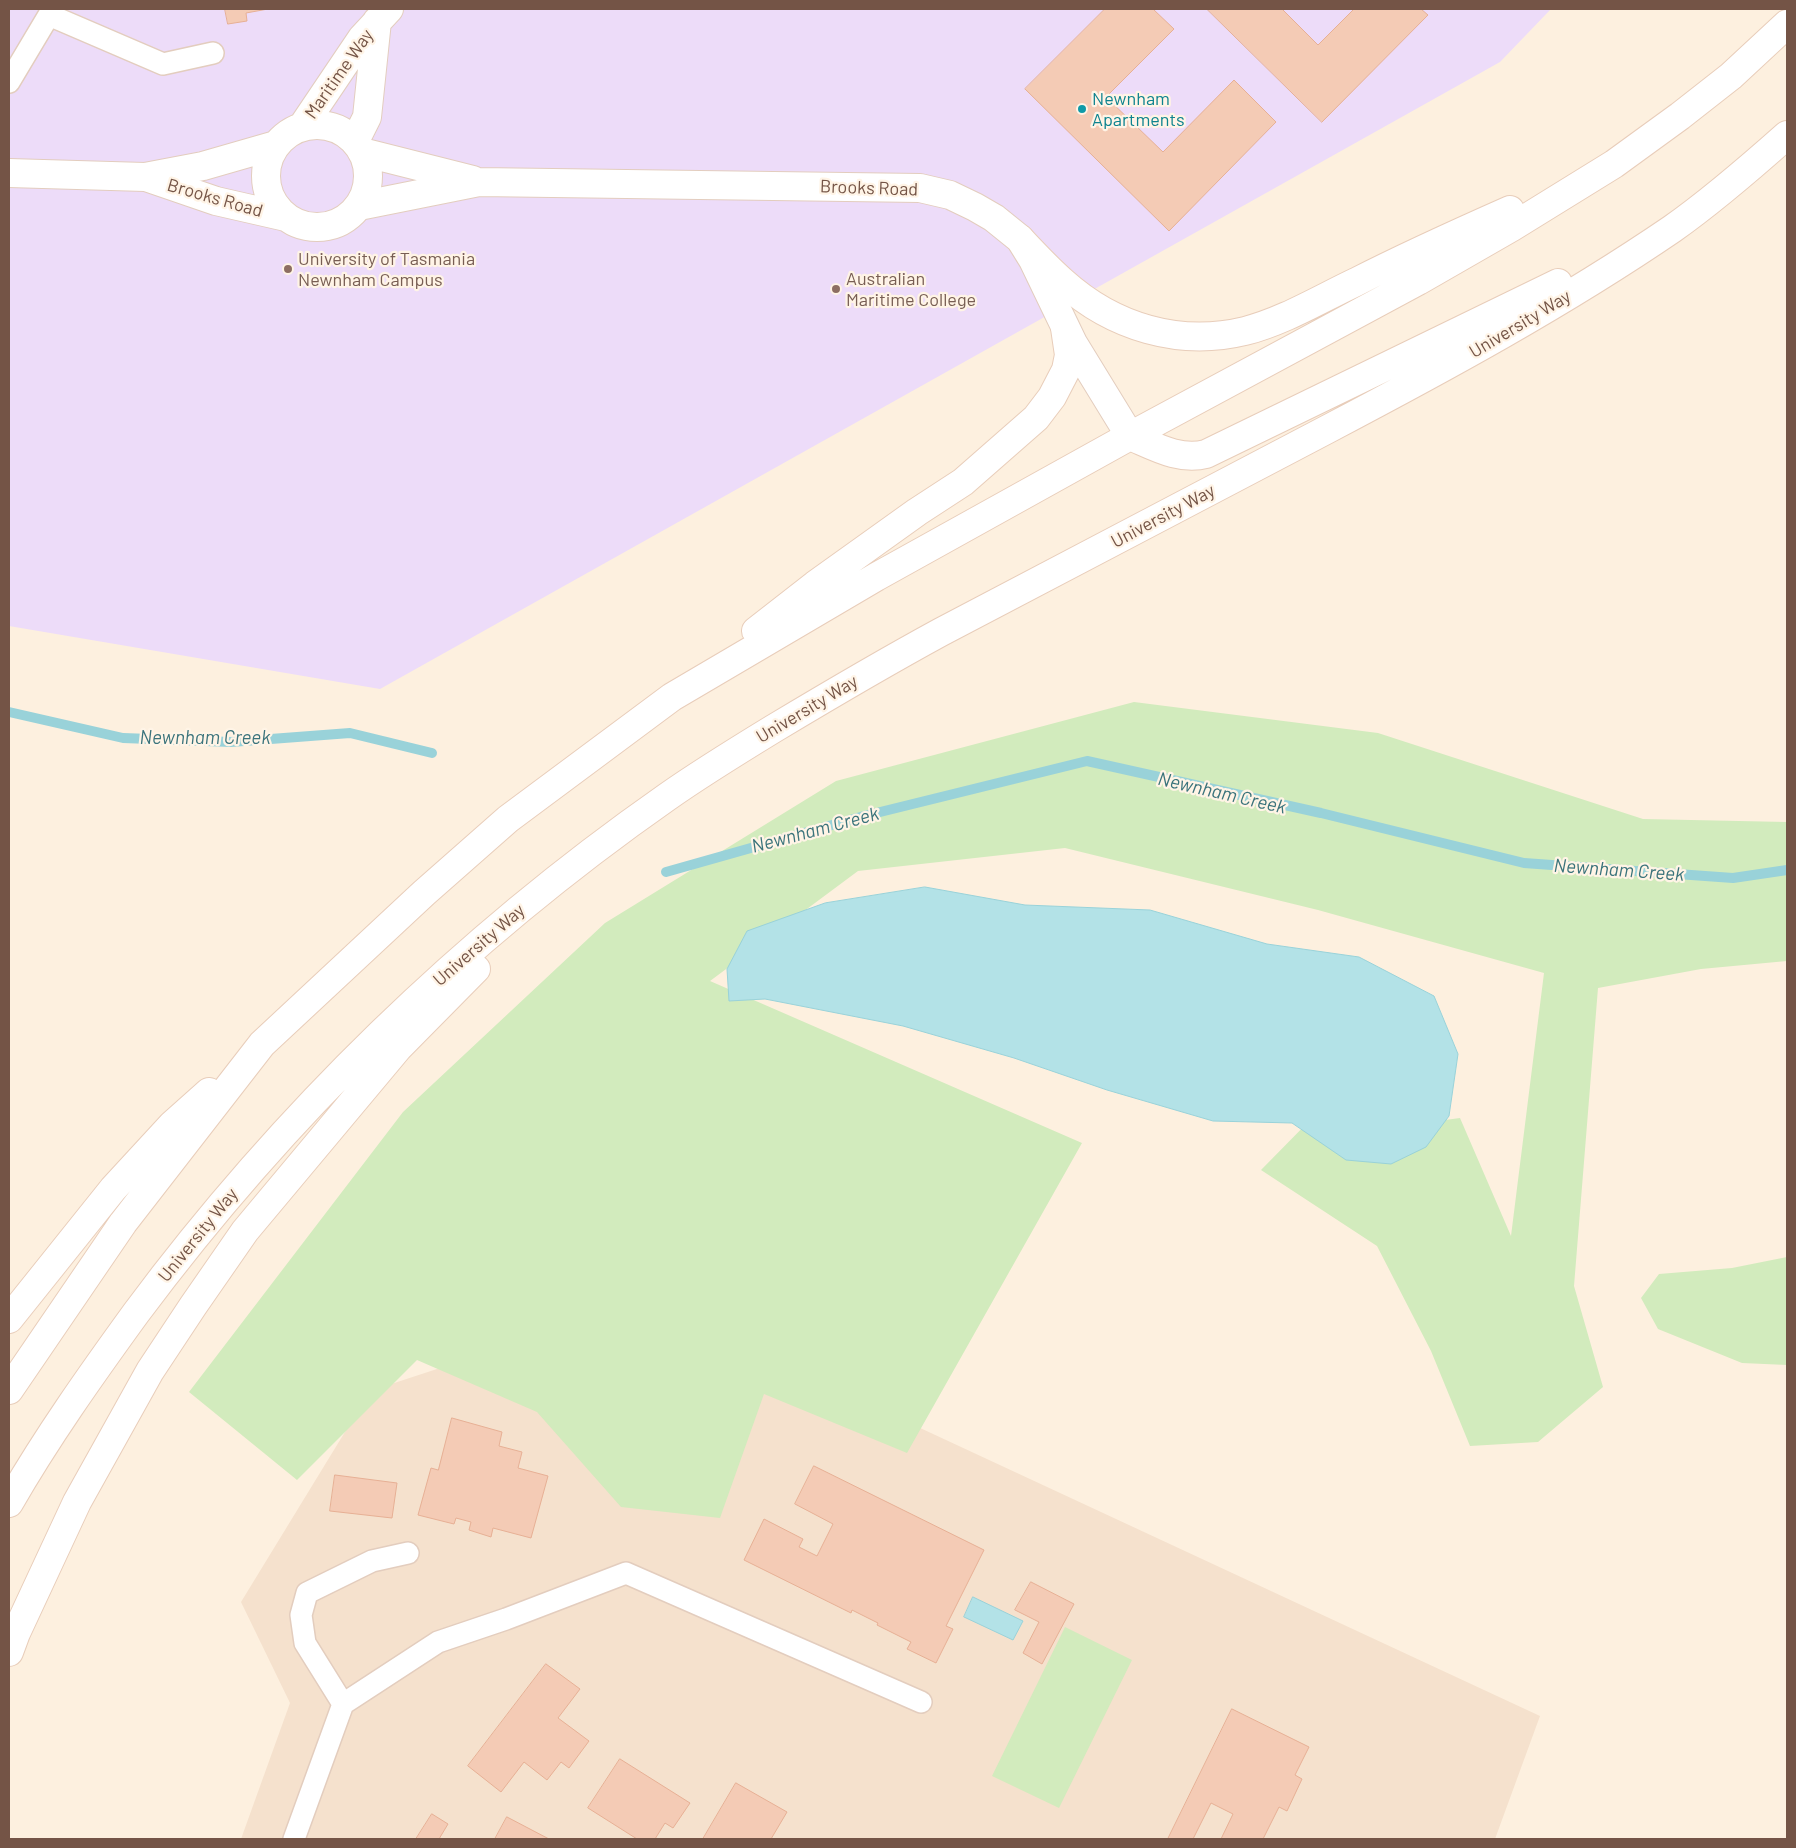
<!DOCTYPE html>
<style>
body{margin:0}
#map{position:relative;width:1796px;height:1848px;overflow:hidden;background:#fdf0df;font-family:Barlow,sans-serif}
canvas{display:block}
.frame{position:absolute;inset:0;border:10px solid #745446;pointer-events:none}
</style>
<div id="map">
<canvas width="1796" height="1848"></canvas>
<div class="frame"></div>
</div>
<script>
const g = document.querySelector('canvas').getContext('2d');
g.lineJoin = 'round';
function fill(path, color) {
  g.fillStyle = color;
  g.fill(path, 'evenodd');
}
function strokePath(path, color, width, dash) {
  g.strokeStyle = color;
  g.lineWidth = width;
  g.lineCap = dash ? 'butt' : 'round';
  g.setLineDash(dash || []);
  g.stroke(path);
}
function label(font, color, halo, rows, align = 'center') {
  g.font = font + ' Barlow,sans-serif';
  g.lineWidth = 4.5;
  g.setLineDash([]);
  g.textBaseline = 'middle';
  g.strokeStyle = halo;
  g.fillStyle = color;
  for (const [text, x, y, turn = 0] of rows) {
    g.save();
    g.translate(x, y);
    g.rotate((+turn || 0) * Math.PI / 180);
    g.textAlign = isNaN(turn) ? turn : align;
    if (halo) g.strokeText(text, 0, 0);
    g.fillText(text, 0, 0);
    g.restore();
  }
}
fill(new Path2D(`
 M776 1361 1540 1716 1495 1839H241L290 1703 241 1602 370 1391 440 1368Z`), '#f5e1cd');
fill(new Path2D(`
 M9 9H1551L1500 62 380 689 9 626Z`), '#eddcf9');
fill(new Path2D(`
 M1134 702 1378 733 1643 819 1787 822V961L1701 969 1598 988 1574 1286 1603 1387 1538 1442 1470 1446 1431 1351 1377 1246 1261 1170 1319 1111 1408 1125 1460 1118 1511 1236 1544 973 1318 910 1065 848 858 871 710 981 1082 1143 907 1453 764 1394 720 1518 621 1507 537 1412 417 1360 297 1480 189 1392 403 1112 605 923 836 781Z
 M1787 1257V1365L1742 1363 1658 1329 1641 1298 1659 1274 1732 1268Z
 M1065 1627 1132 1660 1059 1808 992 1776Z`), '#d2ebbd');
const water = new Path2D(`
 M925 887 1025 905 1150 910 1267 944 1359 957 1434 996 1458 1054 1449 1116 1426 1147 1391 1164 1346 1160 1292 1123 1213 1121 1107 1090 1014 1058 903 1026 765 999 729 1001 727 969 747 931 825 903Z
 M973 1597 1023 1621 1013 1640 964 1617Z`);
fill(water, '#b3e2e7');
strokePath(water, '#99d2d9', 1);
strokePath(new Path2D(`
 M9 712 123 738 231 742 350 733 432 753
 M666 872 864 816 1087 761 1321 813 1524 863 1733 878 1787 870`), '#99d2d9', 10);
const building = new Path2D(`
 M225 9H268L246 13 247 21 228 24Z
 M1105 9H1153L1174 29 1106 97 1163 152 1234 80 1276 122 1169 231 1025 89Z
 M1207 9H1282L1318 45 1354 9H1421L1428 15 1322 122Z
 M452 1418 502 1432 499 1446 522 1452 518 1468 548 1476 531 1538 493 1528 491 1537 469 1530 471 1522 456 1518 454 1524 418 1515 431 1468 438 1470Z
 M814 1466 984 1550 946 1626 953 1629 936 1663 907 1649 911 1642 877 1625 878 1623 852 1610 851 1613 744 1560 764 1519 803 1539 799 1547 817 1556 833 1524 795 1504Z
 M335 1475 397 1483 392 1518 330 1511Z
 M1031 1582 1074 1604 1042 1664 1023 1653 1039 1622 1015 1610Z
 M546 1664 580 1689 558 1718 589 1741 569 1768 561 1762 547 1780 524 1762 501 1792 468 1766Z
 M1232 1709 1309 1747 1295 1775 1302 1779 1287 1811 1279 1807 1263 1839H1221L1233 1814 1211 1803 1193 1839H1168Z
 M620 1759 690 1803 673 1828 665 1823 655 1839H637L588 1808Z
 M736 1783 787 1812 771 1839H703Z
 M432 1814 448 1824 439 1839H416Z
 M507 1817 549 1839H495Z`);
fill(building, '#f4cbb5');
strokePath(building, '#e7b095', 1);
const lane = new Path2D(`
 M9 82 49 15 163 64 213 53
 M343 1704 438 1642 506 1619 626 1573 921 1702
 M294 1839 343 1704 305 1643 301 1615 307 1593 372 1561 408 1553`);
const street = new Path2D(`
 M266 176a51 51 0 1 1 102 0a51 51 0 1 1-102 0Z
 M302 127 362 38 389 9
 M355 141 367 117 377 21
 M362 152 473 180
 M9 173 145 177 203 166 276 145
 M146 177 216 201 286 217
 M359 206 479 182 920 188 950 195 975 207 994 218 1020 239 1033 260 1073 343 1130 436`);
const secondary = new Path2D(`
 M1020 239C1034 254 1048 269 1063 282 1113 327 1179 347 1245 331 1284 321 1320 299 1356 282 1407 256 1458 233 1510 210
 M1130 436C1154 446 1179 461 1206 454L1558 283
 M756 631 815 585 917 512 963 482 1036 418 1052 397 1066 370 1069 355 1065 328
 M9 1319 113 1189 172 1125 209 1092
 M9 1390 123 1223 262 1044 424 893 508 819 672 697 876 577 1130 436 1418 281 1512 227 1614 164 1680 116 1731 76 1787 24
 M9 1503C47 1437 91 1375 136 1313 284 1114 464 939 667 797 701 773 737 751 773 729 828 696 884 663 941 632 1069 564 1198 498 1326 430 1444 368 1562 304 1672 229 1712 201 1751 167 1787 135
 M9 1652 16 1633 77 1502 150 1371 193 1306 245 1231 398 1048 476 969`);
strokePath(lane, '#e3cdbe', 24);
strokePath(street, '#e3cdbe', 30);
strokePath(secondary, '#e8cdba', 30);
strokePath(lane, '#fff', 21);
strokePath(street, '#fff', 28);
strokePath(secondary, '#fff', 28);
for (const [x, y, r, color] of [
 [1082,109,5,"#0f9aa8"],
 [288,269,5,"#8d6e63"],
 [836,289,5,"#8d6e63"]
]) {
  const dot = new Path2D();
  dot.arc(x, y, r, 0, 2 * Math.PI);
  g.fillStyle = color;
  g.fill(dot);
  strokePath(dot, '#fff4e6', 2);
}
label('18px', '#745446', '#fff4e6', [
 ["Maritime Way",339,74,-55],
 ["Brooks Road",869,188,2],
 ["Brooks Road",215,198,16],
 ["University Way",1520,324,-31],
 ["University Way",1163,516,-28],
 ["University Way",807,709,-31],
 ["University Way",479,945,-41],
 ["University Way",198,1235,-51]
]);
label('18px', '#0d838f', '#fff4e6', [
 ["Newnham",1092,99],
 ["Apartments",1092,120]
], 'left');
label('18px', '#785e54', '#fff4e6', [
 ["University of Tasmania",298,259],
 ["Newnham Campus",298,280],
 ["Australian",846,279],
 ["Maritime College",846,300]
], 'left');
label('italic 19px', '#3a737b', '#fff4e6', [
 ["Newnham Creek",205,738],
 ["Newnham Creek",1222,793,13],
 ["Newnham Creek",815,830,-15],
 ["Newnham Creek",1619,870,4]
]);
</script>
